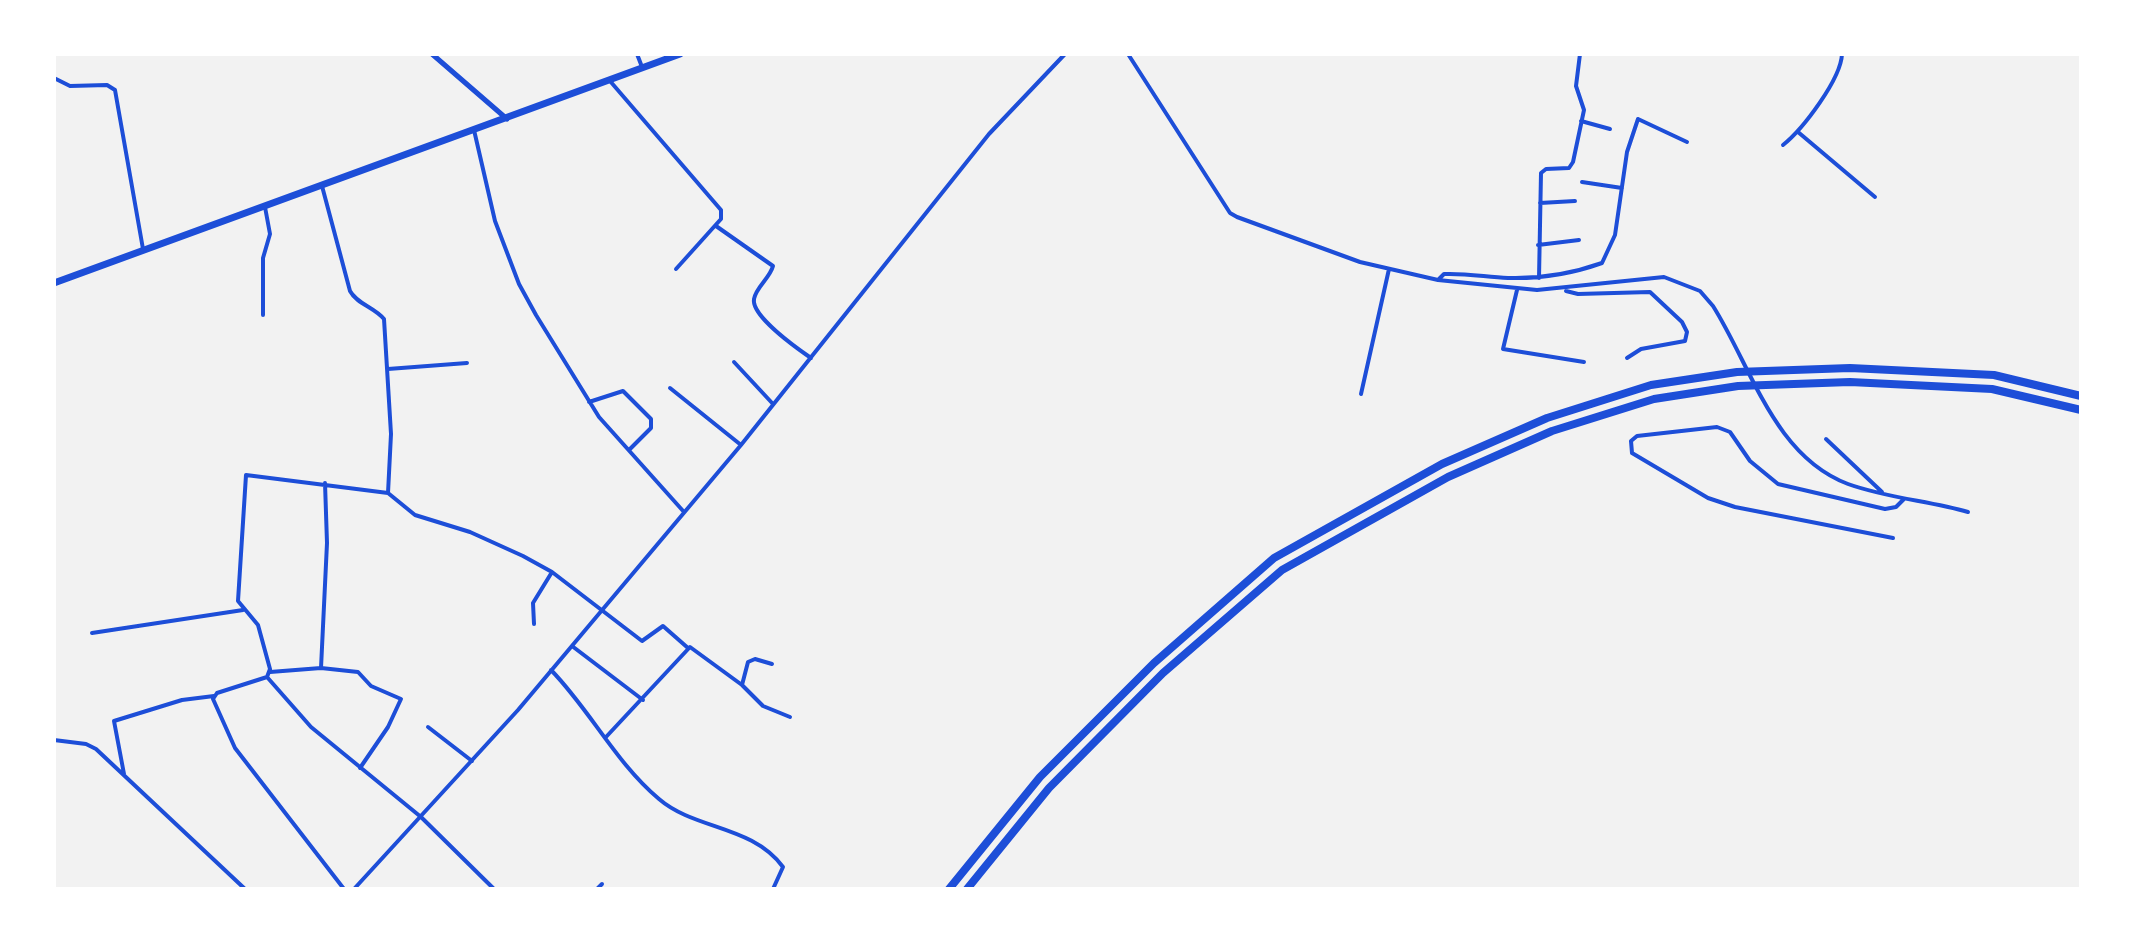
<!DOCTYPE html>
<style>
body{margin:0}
#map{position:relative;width:2135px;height:943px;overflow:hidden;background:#f2f2f2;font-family:Inter,sans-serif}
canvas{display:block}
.frame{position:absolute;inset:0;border:56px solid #fff;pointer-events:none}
</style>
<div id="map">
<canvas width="2135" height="943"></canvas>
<div class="frame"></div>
</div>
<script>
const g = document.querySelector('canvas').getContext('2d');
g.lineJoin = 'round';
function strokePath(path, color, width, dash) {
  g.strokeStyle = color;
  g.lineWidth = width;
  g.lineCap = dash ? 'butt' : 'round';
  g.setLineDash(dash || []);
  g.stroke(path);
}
strokePath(new Path2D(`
 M567 54H587
 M637 54 642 67
 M1128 54 1230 213 1237 217 1360 262 1438 280 1537 290 1664 277 1700 291 1713 306C1752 368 1774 456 1848 484 1887 498 1929 501 1968 512
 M54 78 70 86 107 85 115 90 143 249
 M610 81 721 210V219L676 269
 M1581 121 1610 129
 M474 130 495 221 519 284 536 315 599 417 684 512
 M1798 132 1875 197
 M1783 145C1803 129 1841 79 1842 54
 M1582 182 1622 188
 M322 186 350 291C357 304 374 307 384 319L391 434 388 493 415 515 470 532 523 556 552 572 642 641 663 626 688 648
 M1540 203 1575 201
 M716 226 773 266C770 278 756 287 754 299 751 316 798 349 811 358
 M1538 245 1579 240
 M1539 278 1541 173 1546 169 1569 168 1573 162 1584 110 1576 86 1580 54
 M1438 280 1444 274C1466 273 1486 277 1508 278 1541 279 1571 274 1602 263L1615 235 1627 152 1638 119 1687 142
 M1517 290 1503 349 1584 362
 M1566 291 1578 294 1650 292 1682 322 1687 332 1685 341 1641 349 1627 358
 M263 315V258L270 234 265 207
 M734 362 773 404
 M388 369 467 363
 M670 388 741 445
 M1361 394 1389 269
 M589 402 623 391 651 419V428L629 450
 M1826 439 1882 492
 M325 483 327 543 321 668 358 672 371 686 401 699 388 727 360 768
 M1893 538 1735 507 1708 498 1632 453 1631 441 1637 436 1717 427 1730 432 1750 461 1778 484 1885 509 1896 507 1904 499
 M534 624 533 603 552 572
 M92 633 243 610
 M572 646 643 700
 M551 670C590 710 616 763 659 799 695 830 752 825 783 867L773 889
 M270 672 321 668
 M267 677 311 727 421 817 494 889
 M742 685 748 662 755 659 772 664
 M428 727 472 761
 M606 737 690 647 742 685 763 706 790 717
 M54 740 86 744 96 749 245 889
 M124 774 114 721 182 700 214 696
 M344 889 235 748 213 699 217 693 267 677 270 669 258 625 238 601 246 475 388 493
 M354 889 518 710 741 445 989 134 1065 54
 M597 889 602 884`), '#1d4ed8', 4);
strokePath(new Path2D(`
 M432 54 507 119`), '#1d4ed8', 5);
strokePath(new Path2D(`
 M54 283 680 54`), '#1d4ed8', 7);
strokePath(new Path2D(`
 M949 889 1040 777 1154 663 1274 558 1442 464 1547 418 1651 385 1737 372 1850 368 1994 375 2081 396
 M967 889 1049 788 1163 673 1282 570 1448 477 1552 431 1654 399 1738 386 1850 382 1992 389 2081 410`), '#1d4ed8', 8);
</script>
